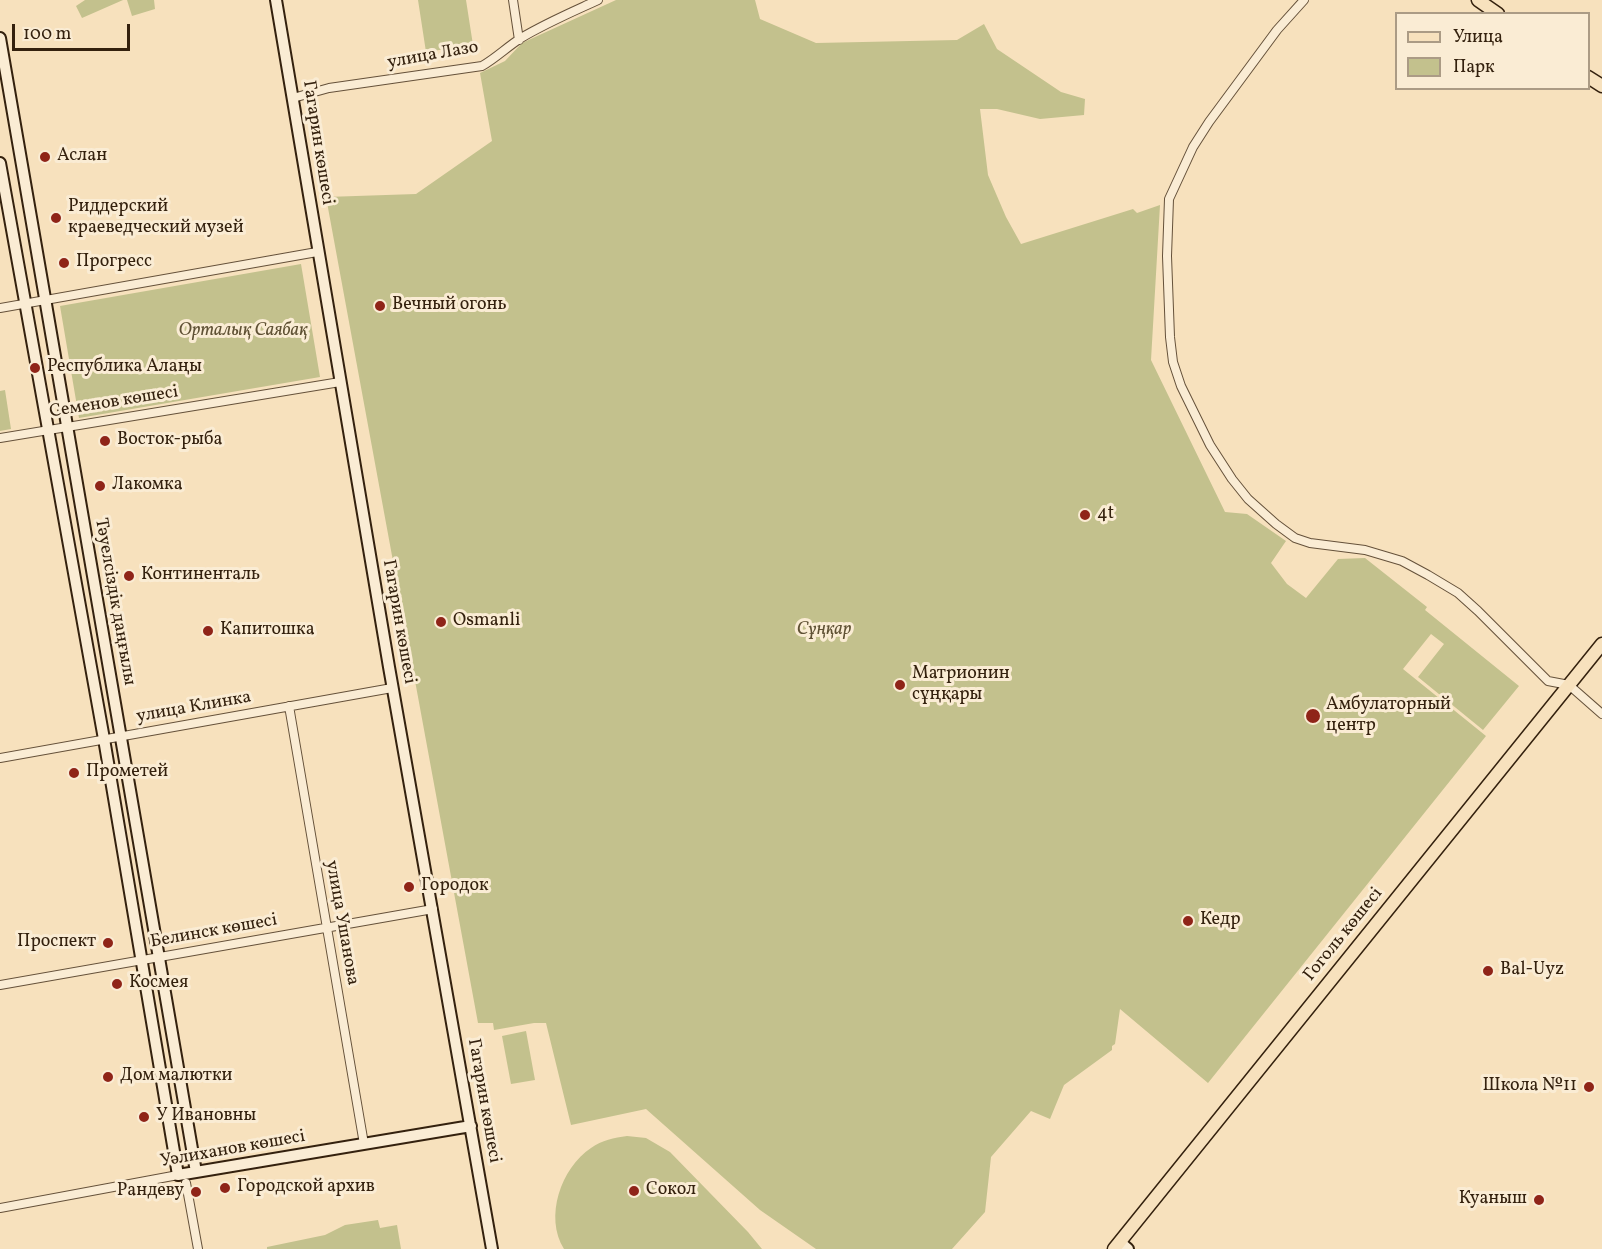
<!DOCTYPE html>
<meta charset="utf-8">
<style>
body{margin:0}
#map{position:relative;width:1602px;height:1249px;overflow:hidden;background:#f7e1bd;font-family:Vollkorn,serif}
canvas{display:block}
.legend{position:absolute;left:1395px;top:12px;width:195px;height:78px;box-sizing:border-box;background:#faecd4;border:2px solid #ab9b85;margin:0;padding:8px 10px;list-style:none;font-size:18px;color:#34210e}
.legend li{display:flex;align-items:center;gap:12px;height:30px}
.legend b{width:30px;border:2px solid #ab9b85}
.scale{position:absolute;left:12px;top:24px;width:118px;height:27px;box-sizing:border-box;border:3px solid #34210e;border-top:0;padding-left:8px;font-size:18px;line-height:21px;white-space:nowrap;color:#34210e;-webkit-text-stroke:4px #faecd4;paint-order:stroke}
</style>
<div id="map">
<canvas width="1602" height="1249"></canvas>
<ul class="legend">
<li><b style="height:8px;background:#f7e1bd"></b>Улица</li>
<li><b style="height:16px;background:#c3c18d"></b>Парк</li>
</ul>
<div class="scale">100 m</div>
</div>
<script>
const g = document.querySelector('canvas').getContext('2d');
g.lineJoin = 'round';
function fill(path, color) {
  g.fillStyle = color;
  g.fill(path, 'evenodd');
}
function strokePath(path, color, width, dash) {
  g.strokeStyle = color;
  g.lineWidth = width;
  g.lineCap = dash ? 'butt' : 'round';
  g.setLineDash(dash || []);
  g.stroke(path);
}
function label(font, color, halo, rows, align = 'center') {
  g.font = font + ' Vollkorn,serif';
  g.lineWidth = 6;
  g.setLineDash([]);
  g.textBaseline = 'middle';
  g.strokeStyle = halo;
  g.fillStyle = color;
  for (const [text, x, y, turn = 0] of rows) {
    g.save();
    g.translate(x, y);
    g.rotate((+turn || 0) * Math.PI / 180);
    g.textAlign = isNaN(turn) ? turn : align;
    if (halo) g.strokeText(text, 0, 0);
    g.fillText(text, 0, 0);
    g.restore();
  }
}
fill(new Path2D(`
 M85 0H123L82 18 76 6Z
 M127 0H154L155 9 132 16Z
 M418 0H466L473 45 426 52Z
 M616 0H755L760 19 816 43 957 40 984 24 997 49 1061 92 1085 99 1084 115 1040 119 997 109H980L988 175 1006 217 1021 244 1133 209 1137 213 1160 205 1151 360 1225 512 1247 514 1286 541 1271 563 1287 584 1306 598 1338 559 1365 558 1427 607 1425 610 1519 686 1483 730 1418 677 1444 644 1431 634 1403 669 1486 736 1208 1083 1120 1009 1115 1044 1112 1046V1050L1064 1085 1050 1119 1031 1111 991 1157 985 1212 952 1249H816L760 1210 646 1109 571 1125 546 1023H534L494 1030 493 1023H478L326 197 416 194 492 141 480 73 505 61 522 43Z
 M301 264 320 377 79 418 60 306Z
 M5 390 11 429 0 431V391Z
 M526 1031 535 1080 511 1084 502 1036Z
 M627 1136 646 1138 670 1152 748 1232 762 1249H564C544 1217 561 1168 591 1148 602 1140 614 1138 627 1136Z
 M378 1220 380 1228 397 1225 401 1249H267V1247L325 1235 345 1225Z`), '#c3c18d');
const street = new Path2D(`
 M513 0 519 40
 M1304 0 1277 30 1209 122 1193 147 1169 199 1167 256 1170 337 1173 362 1181 386 1210 445 1232 479 1248 499 1276 524 1295 538 1310 543 1365 550 1402 561 1428 575 1458 593 1478 611 1548 681 1569 685 1602 714
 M293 98 329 88 482 66C496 58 507 47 521 38 546 23 572 12 598 0
 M0 308 317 252
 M0 438 340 382
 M289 706 364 1144
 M0 758 392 688
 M0 985 433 909
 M186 1183 198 1249
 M0 1208 178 1175`);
const secondary = new Path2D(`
 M276 0 389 667 492 1249
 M0 38 196 1172
 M0 163 104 739 178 1175 471 1126
 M1120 1242 1128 1249`);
const primary = new Path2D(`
 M1478 0 1498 14
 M1588 77 1602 86
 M1114 1249 1602 644`);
strokePath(street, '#65513a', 10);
strokePath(secondary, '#34210e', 14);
strokePath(primary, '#34210e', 15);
strokePath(street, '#faecd4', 8);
strokePath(secondary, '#faecd4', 10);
strokePath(primary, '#f7e1bd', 12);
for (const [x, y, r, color] of [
 [45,157,6,"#8f2418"],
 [56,218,6,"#8f2418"],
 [64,263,6,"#8f2418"],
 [380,306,6,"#8f2418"],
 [35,368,6,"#8f2418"],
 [105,441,6,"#8f2418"],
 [100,486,6,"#8f2418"],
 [1085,515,6,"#8f2418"],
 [129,576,6,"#8f2418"],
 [441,622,6,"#8f2418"],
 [208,631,6,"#8f2418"],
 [900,685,6,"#8f2418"],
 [1313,716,8,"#8f2418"],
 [74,773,6,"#8f2418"],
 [409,887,6,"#8f2418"],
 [1188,921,6,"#8f2418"],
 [108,943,6,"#8f2418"],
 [1488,971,6,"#8f2418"],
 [117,984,6,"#8f2418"],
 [108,1077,6,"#8f2418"],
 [1589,1087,6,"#8f2418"],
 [144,1117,6,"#8f2418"],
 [225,1188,6,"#8f2418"],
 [634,1191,6,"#8f2418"],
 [196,1192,6,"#8f2418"],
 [1539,1200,6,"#8f2418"]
]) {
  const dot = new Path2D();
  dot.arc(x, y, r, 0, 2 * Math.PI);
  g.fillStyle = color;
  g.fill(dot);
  strokePath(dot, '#faecd4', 2);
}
label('18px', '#34210e', '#faecd4', [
 ["улица Лазо",433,56,-10],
 ["Гагарин көшесі",317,143,81],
 ["Семенов көшесі",114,403,-9],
 ["Тәуелсіздік даңғылы",114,602,80],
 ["Гагарин көшесі",398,622,80],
 ["улица Клинка",194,708,-10],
 ["улица Ушанова",341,923,80],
 ["Белинск көшесі",214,932,-10],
 ["Гоголь көшесі",1344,935,-51],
 ["Гагарин көшесі",483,1101,80],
 ["Уәлиханов көшесі",233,1150,-10]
]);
label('18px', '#34210e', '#faecd4', [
 ["Аслан",57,157],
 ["Риддерский",68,208],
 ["краеведческий музей",68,229],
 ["Прогресс",76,263],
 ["Вечный огонь",392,306],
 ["Республика Алаңы",47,368],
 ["Восток-рыба",117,441],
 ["Лакомка",112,486],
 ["4t",1097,515],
 ["Континенталь",141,576],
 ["Osmanli",453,622],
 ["Капитошка",220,631],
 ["Матрионин",912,675],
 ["сұңқары",912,696],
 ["Амбулаторный",1326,706],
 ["центр",1326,727],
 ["Прометей",86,773],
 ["Городок",421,887],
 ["Кедр",1200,921],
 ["Проспект",96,943,"right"],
 ["Bal-Uyz",1500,971],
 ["Космея",129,984],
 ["Дом малютки",120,1077],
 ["Школа №11",1577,1087,"right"],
 ["У Ивановны",156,1117],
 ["Городской архив",237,1188],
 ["Сокол",646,1191],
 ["Рандеву",184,1192,"right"],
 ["Куаныш",1527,1200,"right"]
], 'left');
label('italic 18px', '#5f5134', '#faecd4', [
 ["Орталық Саябақ",243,332],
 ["Сұңқар",824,631]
]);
</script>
